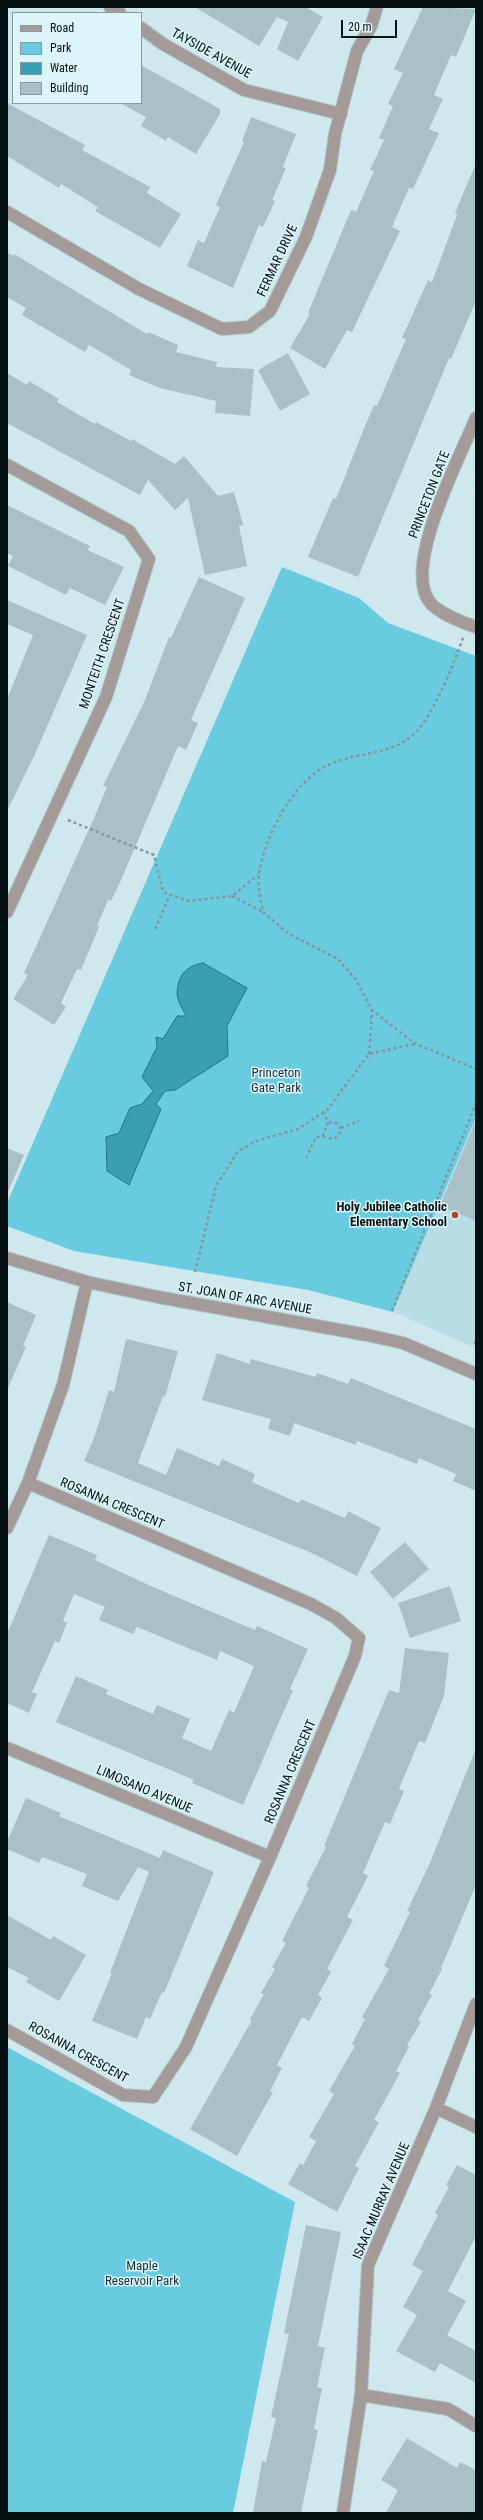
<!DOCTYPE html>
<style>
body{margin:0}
#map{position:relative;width:483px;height:2520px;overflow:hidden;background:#cee8ee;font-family:"Roboto Condensed",sans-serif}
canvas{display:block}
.frame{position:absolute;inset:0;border:8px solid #071012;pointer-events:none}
.legend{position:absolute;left:12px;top:12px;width:130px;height:92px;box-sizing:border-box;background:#dcf5fb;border:1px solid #87999e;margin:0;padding:5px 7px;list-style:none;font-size:12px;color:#071012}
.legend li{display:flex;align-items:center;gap:8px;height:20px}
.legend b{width:20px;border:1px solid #87999e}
.scale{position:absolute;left:341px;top:20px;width:56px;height:18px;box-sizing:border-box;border:2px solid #071012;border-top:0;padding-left:5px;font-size:12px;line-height:14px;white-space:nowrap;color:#071012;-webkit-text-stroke:3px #dcf5fb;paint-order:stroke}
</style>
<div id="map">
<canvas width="483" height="2520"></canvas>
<div class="frame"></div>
<ul class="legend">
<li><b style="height:5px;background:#a49a97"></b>Road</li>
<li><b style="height:11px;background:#68cbe0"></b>Park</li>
<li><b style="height:11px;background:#3a9fb3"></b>Water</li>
<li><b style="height:11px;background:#a8c1c7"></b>Building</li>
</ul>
<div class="scale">20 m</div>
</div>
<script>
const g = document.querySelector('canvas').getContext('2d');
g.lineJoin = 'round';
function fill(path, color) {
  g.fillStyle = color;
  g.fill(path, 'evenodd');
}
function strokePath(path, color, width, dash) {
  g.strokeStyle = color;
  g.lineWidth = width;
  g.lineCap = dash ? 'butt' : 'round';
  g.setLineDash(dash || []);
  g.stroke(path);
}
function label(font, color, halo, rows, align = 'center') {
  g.font = font + ' "Roboto Condensed",sans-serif';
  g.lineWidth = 3;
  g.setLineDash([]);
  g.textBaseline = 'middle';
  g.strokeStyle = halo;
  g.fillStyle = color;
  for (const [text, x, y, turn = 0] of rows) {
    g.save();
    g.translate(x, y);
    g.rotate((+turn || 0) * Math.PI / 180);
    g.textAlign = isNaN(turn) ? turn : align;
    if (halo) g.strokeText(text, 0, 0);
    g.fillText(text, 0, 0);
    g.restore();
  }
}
fill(new Path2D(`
 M476 1117V1348L393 1312Z`), '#badde5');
fill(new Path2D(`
 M282 567 359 598 388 623 476 656V1117L393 1312 308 1290 74 1251 7 1226V1203Z
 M7 2047 295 2202 233 2513H7Z`), '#68cbe0');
const water = new Path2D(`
 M203 963 247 988 227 1026 228 1056 175 1090 165 1091 156 1104 161 1109 129 1185 107 1171 106 1137 119 1133 130 1108 142 1104 153 1091 142 1077 157 1047 156 1037 163 1039 177 1016H186C183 1010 177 1000 177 993 178 975 186 966 203 963Z`);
fill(water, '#3a9fb3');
strokePath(water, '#2b7483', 1);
fill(new Path2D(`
 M195 7H306L323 17 298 61 277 49 288 22 277 17 259 46Z
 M423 7 476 9 456 57 451 55 434 95 443 99 429 129 439 133 413 189 409 188 392 227 400 231 352 332 347 330 325 369 290 348 310 314 308 313 351 210 356 212 374 171 370 170 384 140 379 138 393 106 388 104 403 73 394 69Z
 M141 65 220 109V114L196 154 168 137 166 141 141 126 146 117 120 103H141Z
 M7 103 85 145 82 150 150 187 147 193 181 214 160 248 95 211 98 207 61 184 59 188 7 156Z
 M251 117 296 134 283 167 286 168 272 200 275 201 263 227 259 225 233 288 187 266 198 240 204 243 220 207 216 205 244 142 242 141Z
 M476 163V301L451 359 449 358 358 577 308 557 333 498 336 499 361 436 374 405 377 406 396 362 406 339 402 338 428 280 432 282 457 215 455 213Z
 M7 252 13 256 14 254 147 334 148 332 178 345 176 352 217 362 216 367 254 369 250 416 215 413 216 401 160 388 129 375 131 370 89 345 85 352 22 315 26 308 7 297Z
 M288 353 310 394 280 411 258 370Z
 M7 373 27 385 29 381 59 399 57 402 95 424 96 422 131 441 132 439 175 464 184 456 218 496 234 492 243 525 239 526 247 566 205 575 188 498 175 510 148 480 140 495 7 423Z
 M7 505 90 546 88 550 124 567 105 605 70 588 66 595 8 566 13 556 7 553Z
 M199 577 245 598 191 720 198 723 186 750 178 746 122 878 111 901 108 900 97 926 99 927 81 970 77 969 61 1003 66 1007 54 1025 13 999 28 975 24 973 94 818 107 787 103 786 145 700 169 637 171 638Z
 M7 600 87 635 35 754 7 811V699L33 635 7 624Z
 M476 1120V1221L440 1206Z
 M7 1148 24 1155 7 1194Z
 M7 1302 36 1315 23 1346 26 1347 7 1390Z
 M126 1339 178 1351 165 1397 163 1396 138 1463 166 1475 177 1448 219 1466 222 1459 255 1474 252 1482 299 1503 301 1499 345 1518 348 1511 381 1528 357 1576 314 1554 84 1461 94 1438 109 1390 114 1392Z
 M217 1353 250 1364 251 1359 316 1377 317 1373 348 1384 351 1378 476 1429V1491L453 1481 456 1474 419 1458 417 1464 357 1441 356 1445 294 1423 290 1436 268 1429 271 1419 202 1400Z
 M49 1535 97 1555 95 1560 153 1587 255 1630 257 1626 308 1649 290 1689 293 1690 243 1805 192 1783 194 1780 56 1722 76 1676 108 1690 106 1694 153 1714 157 1705 190 1719 182 1738 211 1751 229 1710 234 1713 254 1666 220 1651 217 1660 137 1627 133 1634 99 1620 105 1607 74 1594 63 1621 67 1623 59 1643 55 1641 32 1692 37 1694 29 1713 7 1703V1634Z
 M405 1542 429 1569 393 1599 370 1572Z
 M450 1586 461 1621 410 1638 398 1603Z
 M405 1648 449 1653 444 1696 425 1743 419 1741 399 1789 404 1791 390 1824 385 1822 363 1873 368 1876 347 1917 353 1920 327 1969 331 1972 318 1995 322 1998 309 2021 302 2017 277 2065 282 2068 270 2091 273 2092 237 2156 190 2129 252 2020 250 2019 264 1994 261 1993 275 1969 272 1967 286 1943 282 1941 309 1888 306 1886 326 1847 324 1846 389 1690 399 1693Z
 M475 1751 476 1885 441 1968 442 1969 429 1994 432 1995 418 2020 421 2022 407 2045 409 2047 396 2071 400 2073 374 2120 379 2122 355 2166 359 2168 337 2212 288 2184 300 2163 303 2165 316 2141 309 2137 334 2094 329 2091 355 2046 352 2044 365 2019 362 2017 389 1969 384 1966 410 1912 407 1911 429 1865Z
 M26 1798 61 1813 59 1816 160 1858 163 1850 214 1872 164 1993 162 1992 150 2019 146 2017 137 2039 92 2021 112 1973H110L149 1872 138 1867 118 1901 82 1886 87 1874 42 1857 39 1863 7 1849V1842Z
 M7 1915 51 1940 53 1936 86 1955 59 2001 26 1982 29 1978 7 1967Z
 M457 2165 476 2175V2236L448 2291 466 2301 447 2335 476 2351V2383L440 2363 435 2372 396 2351 417 2315 403 2307 423 2271 412 2265 438 2215 435 2213 449 2187 446 2185Z
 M306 2225 341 2232 318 2346 325 2348 317 2387 322 2388 314 2429 318 2430 301 2513H253L262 2461 266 2462 276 2418 271 2417 289 2334 284 2333Z
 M407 2438 457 2468 460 2462 476 2470V2513H386L398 2490 381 2480Z`), '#a8c1c7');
const minor = new Path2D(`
 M110 7 120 13
 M141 28 163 44 244 90 341 114
 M7 212 139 289 222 329 249 327 270 311 306 237 330 170 335 134 357 51 371 26 377 7
 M476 418C460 457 403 565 429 601 436 612 463 623 476 627
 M7 465 129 531 149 559 106 697 7 912
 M7 1528 28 1483 63 1385 87 1282
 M7 1748 270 1857
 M7 2030 123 2095 153 2097 186 2047 270 1857 355 1656 359 1638 336 1618 311 1604 28 1483
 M436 2108 476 2127
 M361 2395 448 2409 476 2426
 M343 2513 361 2395 368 2265 436 2108 476 2004`);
const tertiary = new Path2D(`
 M7 1258 87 1282 158 1297 367 1335 403 1343 476 1374`);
strokePath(minor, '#aec5cb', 14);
strokePath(tertiary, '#aec5cb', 14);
strokePath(new Path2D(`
 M463 638C454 663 434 714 416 732 392 757 355 751 326 766 292 784 265 836 259 873 257 885 261 901 263 912L289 934 338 959 356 980 372 1010 414 1043 476 1069
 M68 820 154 855 163 892 188 901 232 896 258 875
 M232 896 263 912
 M155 929 170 895
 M369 1054 372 1011
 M341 1128 359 1121
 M323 1136C333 1141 339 1139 341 1128L336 1123 328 1122
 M306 1158 316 1137 323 1136 328 1122 323 1112
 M195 1272 216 1186 238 1151 256 1141 298 1129 327 1110 369 1054 414 1044
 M392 1311 476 1103
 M475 1344 476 1340`), '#84979c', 2.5, [3, 3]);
strokePath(minor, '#a49a97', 12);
strokePath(tertiary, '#a49a97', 12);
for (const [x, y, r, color] of [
 [455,1215,4,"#ac4423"]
]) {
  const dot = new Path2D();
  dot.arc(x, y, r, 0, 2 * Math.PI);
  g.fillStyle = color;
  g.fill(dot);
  strokePath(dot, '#dcf5fb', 1.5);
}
label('13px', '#071012', '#dcf5fb', [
 ["TAYSIDE AVENUE",211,54,29],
 ["FERMAR DRIVE",278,261,-65],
 ["PRINCETON GATE",430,495,-69],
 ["MONTEITH CRESCENT",103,654,-71],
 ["ST. JOAN OF ARC AVENUE",245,1299,10],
 ["ROSANNA CRESCENT",112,1504,23],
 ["ROSANNA CRESCENT",291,1772,-67],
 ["LIMOSANO AVENUE",144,1790,23],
 ["ROSANNA CRESCENT",78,2053,29],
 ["ISAAC MURRAY AVENUE",382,2201,-67]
]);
label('13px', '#1a3035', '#dcf5fb', [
 ["Princeton",276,1074],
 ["Gate Park",276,1089],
 ["Maple",142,2267],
 ["Reservoir Park",142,2282]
]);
label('bold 13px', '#071012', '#dcf5fb', [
 ["Holy Jubilee Catholic",447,1208],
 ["Elementary School",447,1223]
], 'right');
</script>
